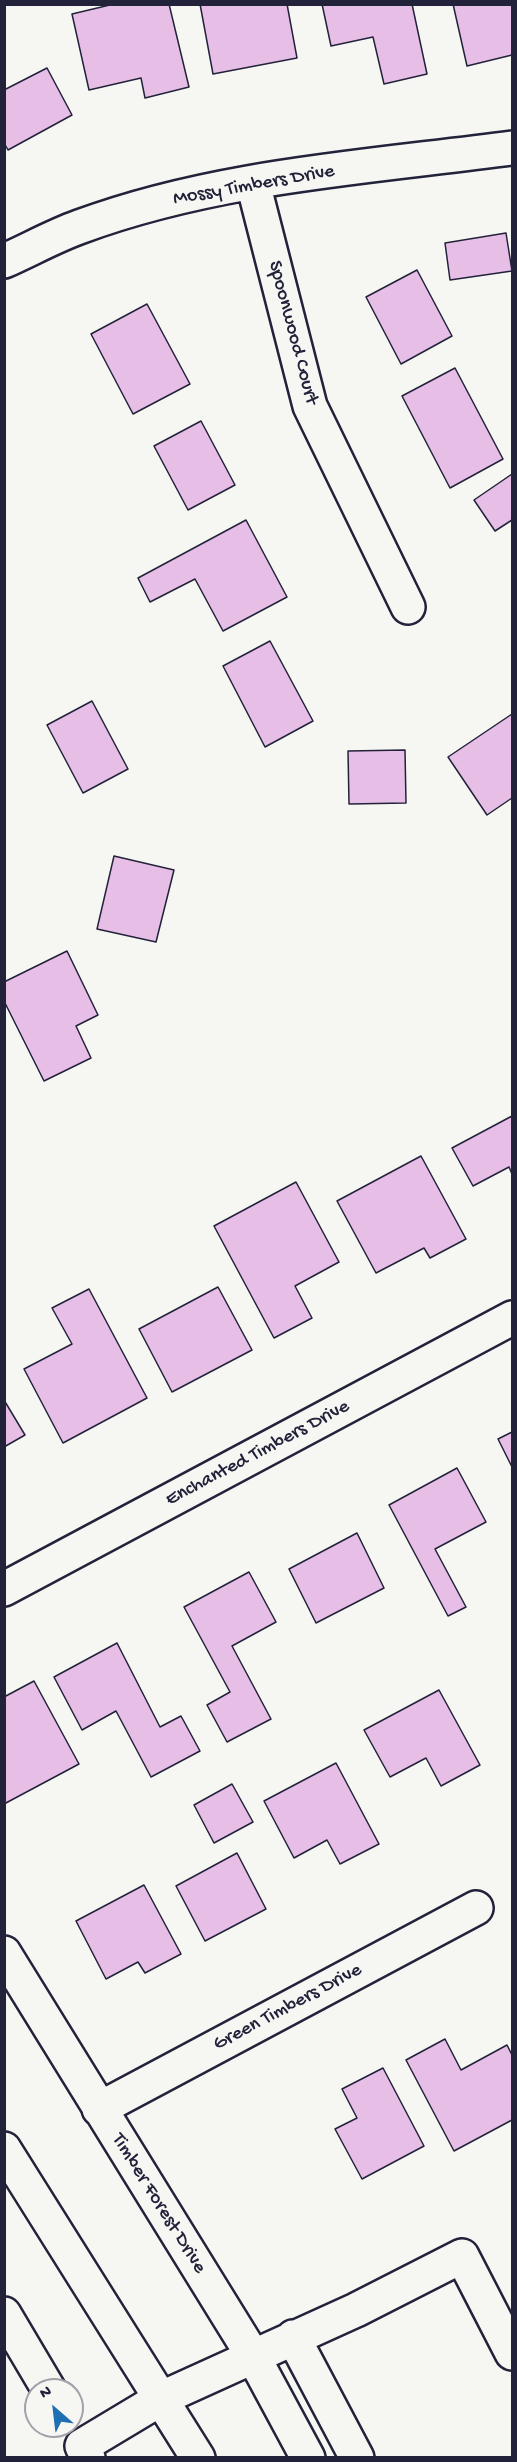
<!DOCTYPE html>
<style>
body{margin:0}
#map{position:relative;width:517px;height:2462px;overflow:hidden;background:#f6f6f2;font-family:"Gochi Hand",sans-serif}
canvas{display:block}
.frame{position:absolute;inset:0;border:6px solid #22223b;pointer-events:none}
.north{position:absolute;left:24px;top:2378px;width:60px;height:60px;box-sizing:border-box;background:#f6f6f2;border:2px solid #a1a1a9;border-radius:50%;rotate:332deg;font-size:16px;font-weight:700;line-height:24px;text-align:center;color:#22223b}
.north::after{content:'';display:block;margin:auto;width:21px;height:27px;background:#1f6fb2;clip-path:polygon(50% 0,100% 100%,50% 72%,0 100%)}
</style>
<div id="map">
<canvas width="517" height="2462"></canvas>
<div class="frame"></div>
<div class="north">N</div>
</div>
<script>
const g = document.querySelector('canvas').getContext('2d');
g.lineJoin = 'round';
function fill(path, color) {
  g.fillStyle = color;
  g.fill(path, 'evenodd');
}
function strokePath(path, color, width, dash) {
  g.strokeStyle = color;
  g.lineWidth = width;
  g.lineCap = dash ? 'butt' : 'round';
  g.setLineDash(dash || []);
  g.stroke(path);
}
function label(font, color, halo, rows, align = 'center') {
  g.font = font + ' "Gochi Hand",sans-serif';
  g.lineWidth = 6;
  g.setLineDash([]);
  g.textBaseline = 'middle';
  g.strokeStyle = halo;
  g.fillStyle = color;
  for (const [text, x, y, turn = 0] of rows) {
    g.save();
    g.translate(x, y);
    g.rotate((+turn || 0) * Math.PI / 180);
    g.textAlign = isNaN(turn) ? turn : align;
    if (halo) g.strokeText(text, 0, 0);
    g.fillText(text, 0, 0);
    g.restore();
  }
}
const building = new Path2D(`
 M114 4H169L189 87 145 98 141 78 89 90 72 14Z
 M200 4H287L297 58 213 74Z
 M322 4H412L427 74 384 84 373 37 331 46Z
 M453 4H512V55L467 66Z
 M47 68 72 115 8 150 4 143V90Z
 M506 233 512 271 450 280 445 243Z
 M417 270 452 336 401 364 366 297Z
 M147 304 190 384 133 414 91 334Z
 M455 368 503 459 450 488 402 396Z
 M201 421 235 485 188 510 154 446Z
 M512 474V520L495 531 474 500Z
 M246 520 287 597 223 631 195 579 150 602 138 578Z
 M270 641 313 721 265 747 223 666Z
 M92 701 128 769 83 793 47 725Z
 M512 714V798L487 815 448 757Z
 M405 750 406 803 349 804 348 751Z
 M114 856 174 870 156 942 97 929Z
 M67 951 98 1015 76 1026 91 1058 44 1081 4 1001V982Z
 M512 1116V1174L509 1167 473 1186 452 1148Z
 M421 1156 466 1239 430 1258 424 1248 376 1273 337 1201Z
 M296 1182 339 1262 295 1286 312 1318 274 1338 214 1226Z
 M218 1287 252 1350 172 1392 139 1329Z
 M89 1289 147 1398 63 1443 24 1369 72 1344 52 1308Z
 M4 1400 25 1435 4 1447Z
 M512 1432V1467L498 1439Z
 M457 1468 486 1522 435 1549 466 1607 448 1616 389 1505Z
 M357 1533 384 1588 316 1623 289 1569Z
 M249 1572 276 1622 232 1646 271 1719 227 1742 207 1705 230 1692 184 1607Z
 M117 1643 160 1727 181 1716 200 1751 151 1777 116 1711 82 1730 54 1677Z
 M34 1681 79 1764 4 1804V1697Z
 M439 1690 480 1765 441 1786 426 1758 390 1777 364 1730Z
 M336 1763 379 1844 340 1864 327 1840 294 1858 264 1801Z
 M232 1784 253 1822 214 1843 194 1805Z
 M237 1853 266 1909 205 1941 176 1886Z
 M144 1885 181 1954 145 1973 138 1962 106 1979 76 1921Z
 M445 2039 461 2070 507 2045 512 2055V2120L454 2151 406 2060Z
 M383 2068 424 2146 362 2179 335 2129 357 2118 342 2089Z`);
fill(building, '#e7bee6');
strokePath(building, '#22223b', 1.5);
const minor = new Path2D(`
 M253 183 310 406 408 607
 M4 261C29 250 54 236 79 227 216 176 368 167 512 148
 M4 1589 512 1318
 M4 1953 253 2356 308 2458
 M99 2109 476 1908
 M4 2149 198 2458
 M4 2314 49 2390
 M293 2337 357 2458
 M88 2458 82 2446 162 2398 356 2310 462 2256 512 2353`);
strokePath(minor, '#22223b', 38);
strokePath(minor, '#f6f6f2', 33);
label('20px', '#22223b', '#f6f6f2', [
 ["Mossy Timbers Drive",254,186,-10],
 ["Spoonwood Court",292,333,75],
 ["Enchanted Timbers Drive",258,1454,-28],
 ["Green Timbers Drive",288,2008,-28],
 ["Timber Forest Drive",158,2204,58]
]);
</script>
